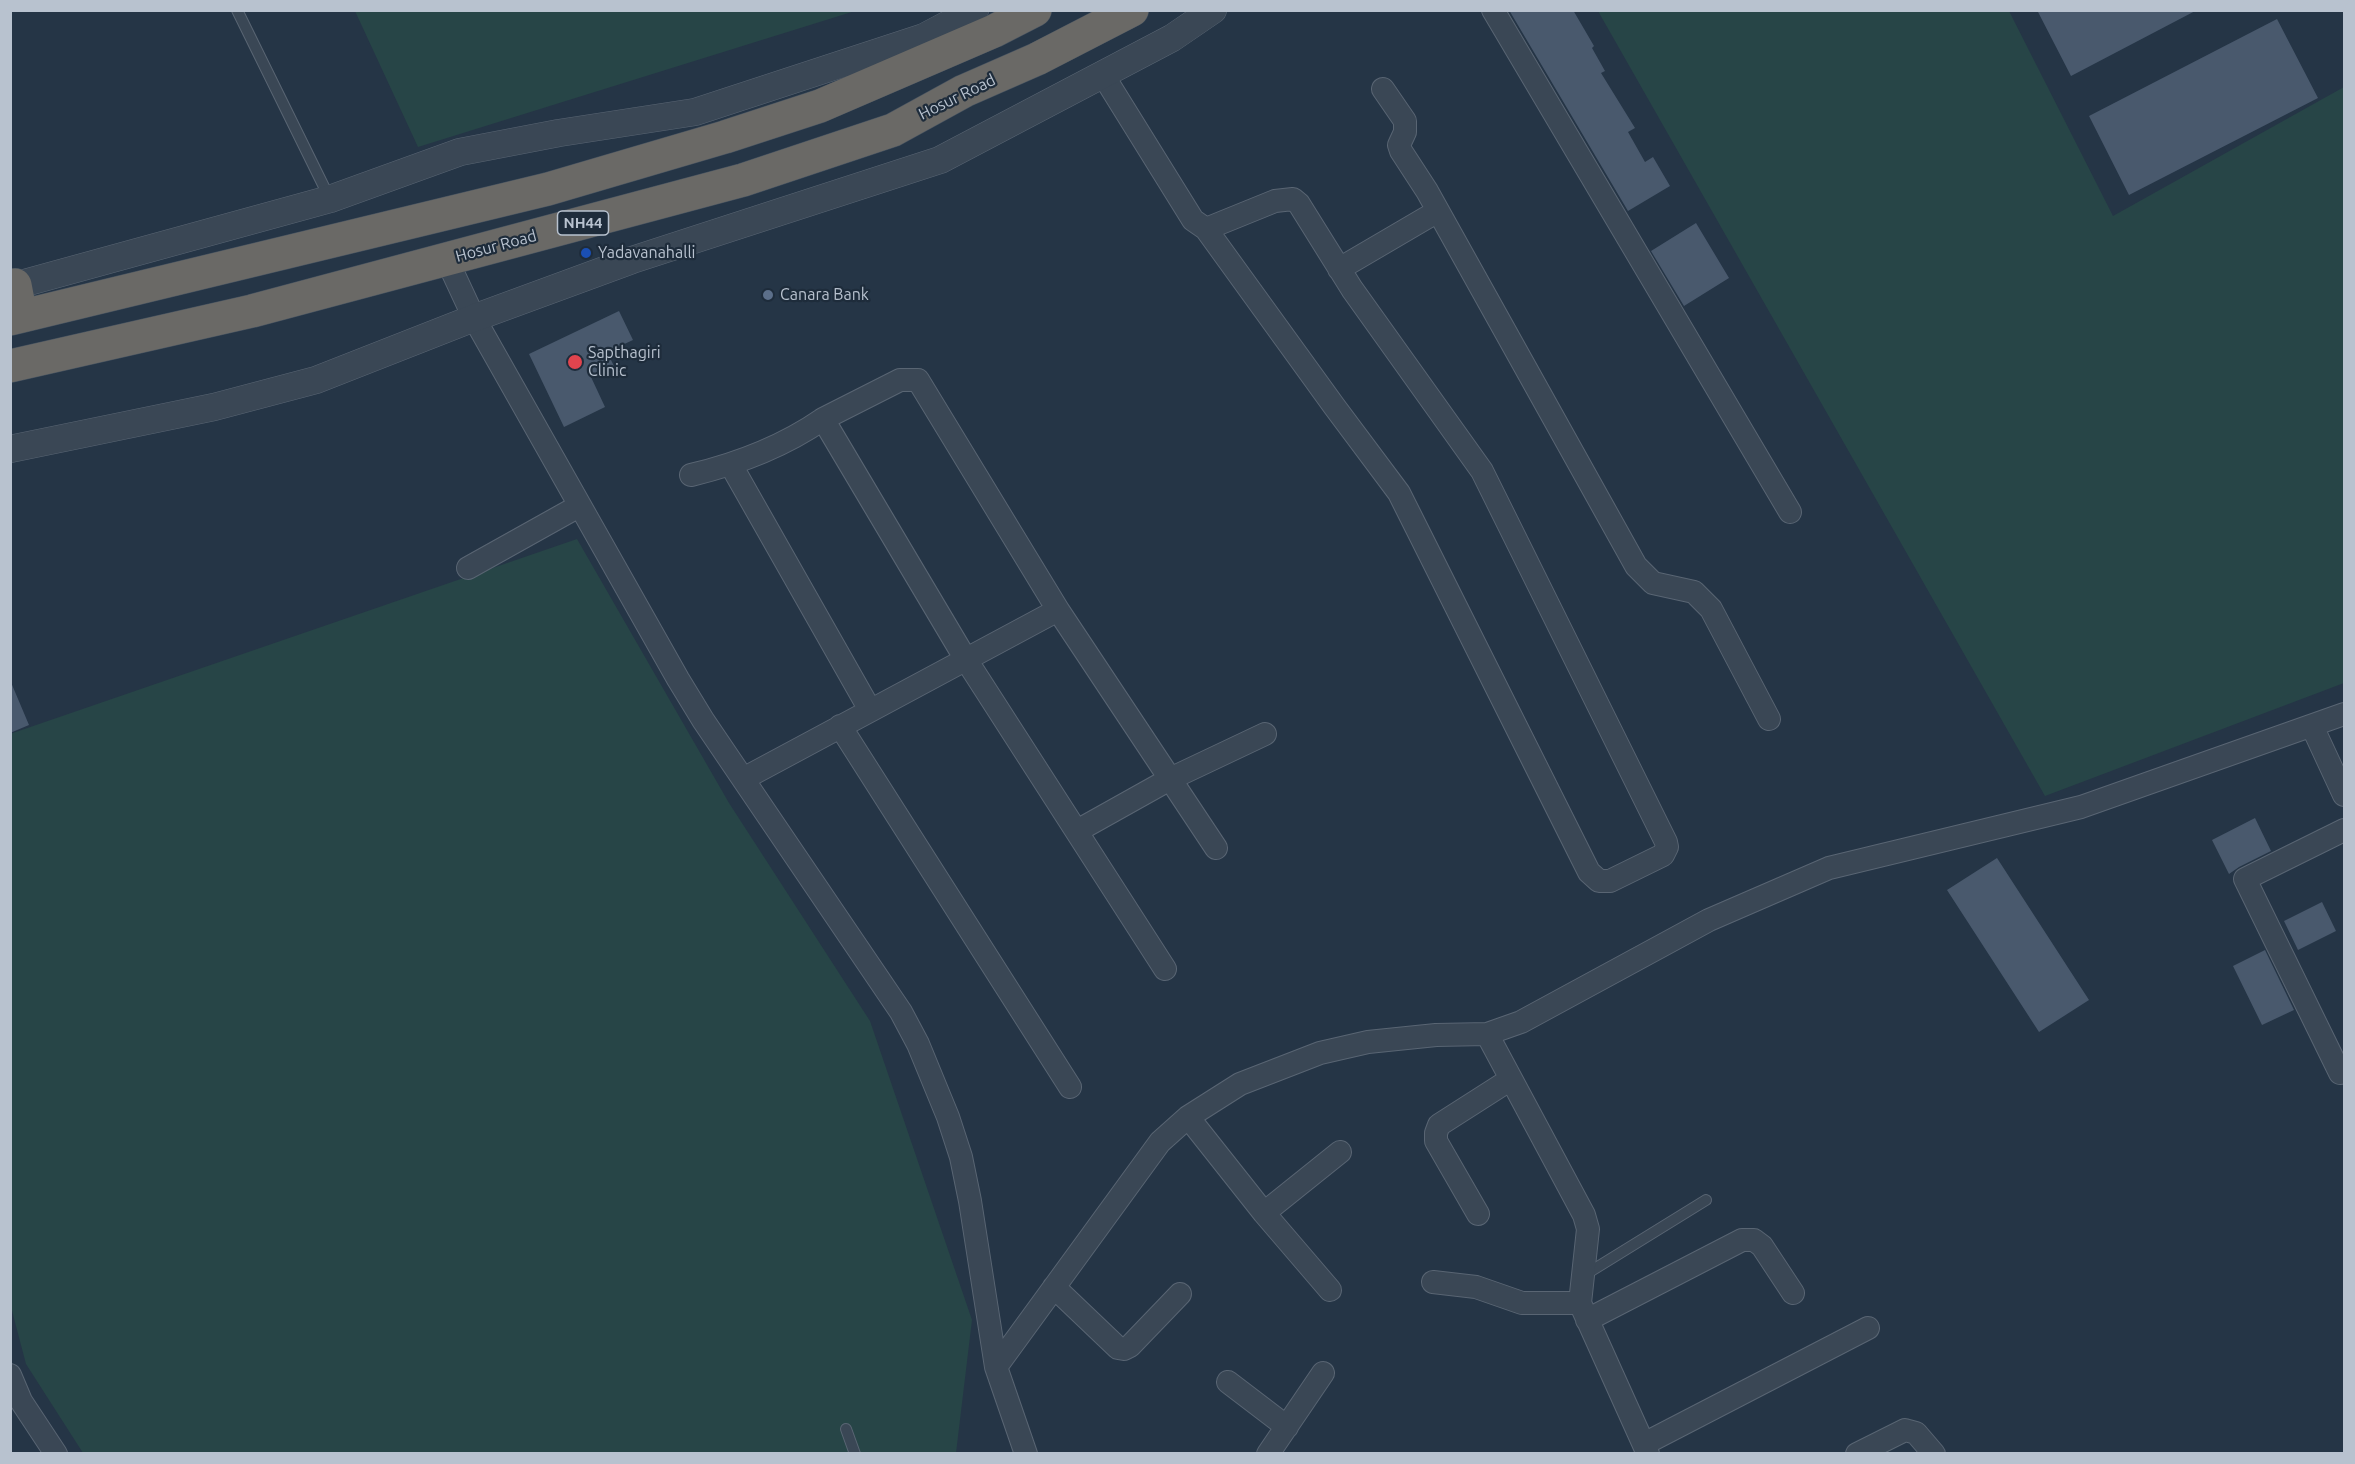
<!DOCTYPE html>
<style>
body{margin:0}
#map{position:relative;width:2355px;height:1464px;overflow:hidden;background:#253546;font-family:Ubuntu,sans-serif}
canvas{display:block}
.frame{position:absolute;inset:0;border:12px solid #b8c2cf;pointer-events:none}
</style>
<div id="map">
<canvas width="2355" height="1464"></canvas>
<div class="frame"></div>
</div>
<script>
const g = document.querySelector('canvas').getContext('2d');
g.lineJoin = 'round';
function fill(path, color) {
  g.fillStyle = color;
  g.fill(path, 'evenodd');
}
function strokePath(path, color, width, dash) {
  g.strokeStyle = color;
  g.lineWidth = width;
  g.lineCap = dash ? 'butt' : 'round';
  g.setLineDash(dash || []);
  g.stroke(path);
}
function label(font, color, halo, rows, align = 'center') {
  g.font = font + ' Ubuntu,sans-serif';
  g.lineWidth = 4.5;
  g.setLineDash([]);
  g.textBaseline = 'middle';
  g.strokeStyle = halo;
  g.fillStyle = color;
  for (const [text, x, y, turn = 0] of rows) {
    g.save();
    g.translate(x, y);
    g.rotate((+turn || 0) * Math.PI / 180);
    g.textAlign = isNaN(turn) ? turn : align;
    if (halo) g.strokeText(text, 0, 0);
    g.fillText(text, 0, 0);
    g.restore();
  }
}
fill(new Path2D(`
 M355 11H855L418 147Z
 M1598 11H2009L2113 216 2344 87V683L2045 796Z
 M577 539 729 803 870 1021 972 1320 956 1453H83L26 1364 11 1307 10 734Z`), '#274547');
fill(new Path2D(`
 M1509 10H1573L1594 46 1592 48 1605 71 1601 73 1635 128 1628 132 1645 162 1653 157 1670 186 1628 211Z
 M2037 10H2197L2071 76Z
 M2277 19 2318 98 2129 195 2089 116Z
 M1696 223 1729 278 1684 306 1651 251Z
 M619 311 633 340 607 352 614 366 591 377 605 407 564 427 529 354Z
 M10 680 29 725 10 733Z
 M2255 818 2271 851 2239 867 2229 874 2212 840Z
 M1997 858 2089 1000 2039 1032 1947 890Z
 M2322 902 2336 931 2298 950 2284 921Z
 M2265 950 2294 1010 2262 1025 2233 966Z`), '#49596d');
const service = new Path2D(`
 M237 10 330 199
 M1583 1276 1706 1200
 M846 1429 855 1454`);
const minor = new Path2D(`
 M1493 10 1790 512
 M1103 75 1193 220 1206 229 1334 406 1399 493 1589 872 1599 881H1610L1663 855 1667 847 1666 842 1482 471 1352 289 1299 204 1293 199 1275 201 1206 229
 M1383 89 1405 121V132L1399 145 1401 151 1427 191 1636 566 1653 583 1694 592 1711 609 1769 719
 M447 260 474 318 678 679 703 720 901 1012 918 1044 948 1117 961 1157 970 1201 996 1367 1026 1454
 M1339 269 1438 211
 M731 465 870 710
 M691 475C737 464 784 446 823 419L965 658 1165 969
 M468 568 579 506
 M1058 610 1216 848
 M840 726 1070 1087
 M2312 726 2344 795
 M743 779 1058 610 918 380H900L823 419
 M1077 831 1170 779 1265 734
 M1487 1034 1584 1215 1588 1229 1580 1303 1648 1454
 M2340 1073 2245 879 2344 830
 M1188 1117 1264 1213 1330 1290
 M1264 1213 1340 1152
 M1478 1214 1436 1141V1133L1439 1125 1511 1079
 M1433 1282 1476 1287 1522 1303H1580
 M1054 1287 1118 1348 1124 1349 1130 1346 1180 1294
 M1587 1320 1742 1240H1754L1762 1246 1793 1293
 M996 1367 1160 1142 1188 1117 1240 1084 1320 1053 1368 1042 1436 1035 1487 1034 1521 1022 1709 920 1829 868 2081 807 2344 714
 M10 1375 21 1401 56 1454
 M1228 1382 1287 1427
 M1644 1444 1868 1328
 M1268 1454 1323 1373
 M1857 1454 1905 1430 1916 1433 1934 1454`);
const tertiary = new Path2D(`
 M10 287 330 199 460 152 559 133 695 112 924 37 975 10
 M10 449 214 407 316 380 474 318 632 260 940 160 1172 38 1213 10`);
const trunk = new Path2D(`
 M15 285 21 316
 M10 319 548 189 725 137 820 106 994 31 1035 10
 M10 366 252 311 743 180 893 130 964 91 1037 59 1132 10`);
strokePath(service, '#596573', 12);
strokePath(minor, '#596573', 24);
strokePath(tertiary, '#596573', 28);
strokePath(trunk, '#455260', 34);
strokePath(service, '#3a4755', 10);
strokePath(minor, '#3a4755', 22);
strokePath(tertiary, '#3a4755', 27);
strokePath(trunk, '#6a6966', 33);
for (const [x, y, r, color] of [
 [586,253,6,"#1a4fb4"],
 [768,295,6,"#5c6f8a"],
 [575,362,8,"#e0444e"]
]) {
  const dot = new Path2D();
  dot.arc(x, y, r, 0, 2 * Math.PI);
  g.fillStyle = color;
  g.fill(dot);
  strokePath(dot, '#1e2c3b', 2);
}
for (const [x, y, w] of [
 [583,223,51]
]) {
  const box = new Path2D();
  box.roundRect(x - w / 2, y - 12, w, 24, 4.5);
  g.fillStyle = '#1e2c3b';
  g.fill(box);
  strokePath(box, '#b8c2cf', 1.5);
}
label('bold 15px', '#b8c2cf', null, [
 ["NH44",583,223]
]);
label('16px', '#b8c2cf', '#1e2c3b', [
 ["Hosur Road",957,97,-26],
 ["Hosur Road",496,246,-15]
]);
label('16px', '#b8c2cf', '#1e2c3b', [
 ["Yadavanahalli",598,253],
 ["Canara Bank",780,295],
 ["Sapthagiri",588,353],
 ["Clinic",588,371]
], 'left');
</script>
